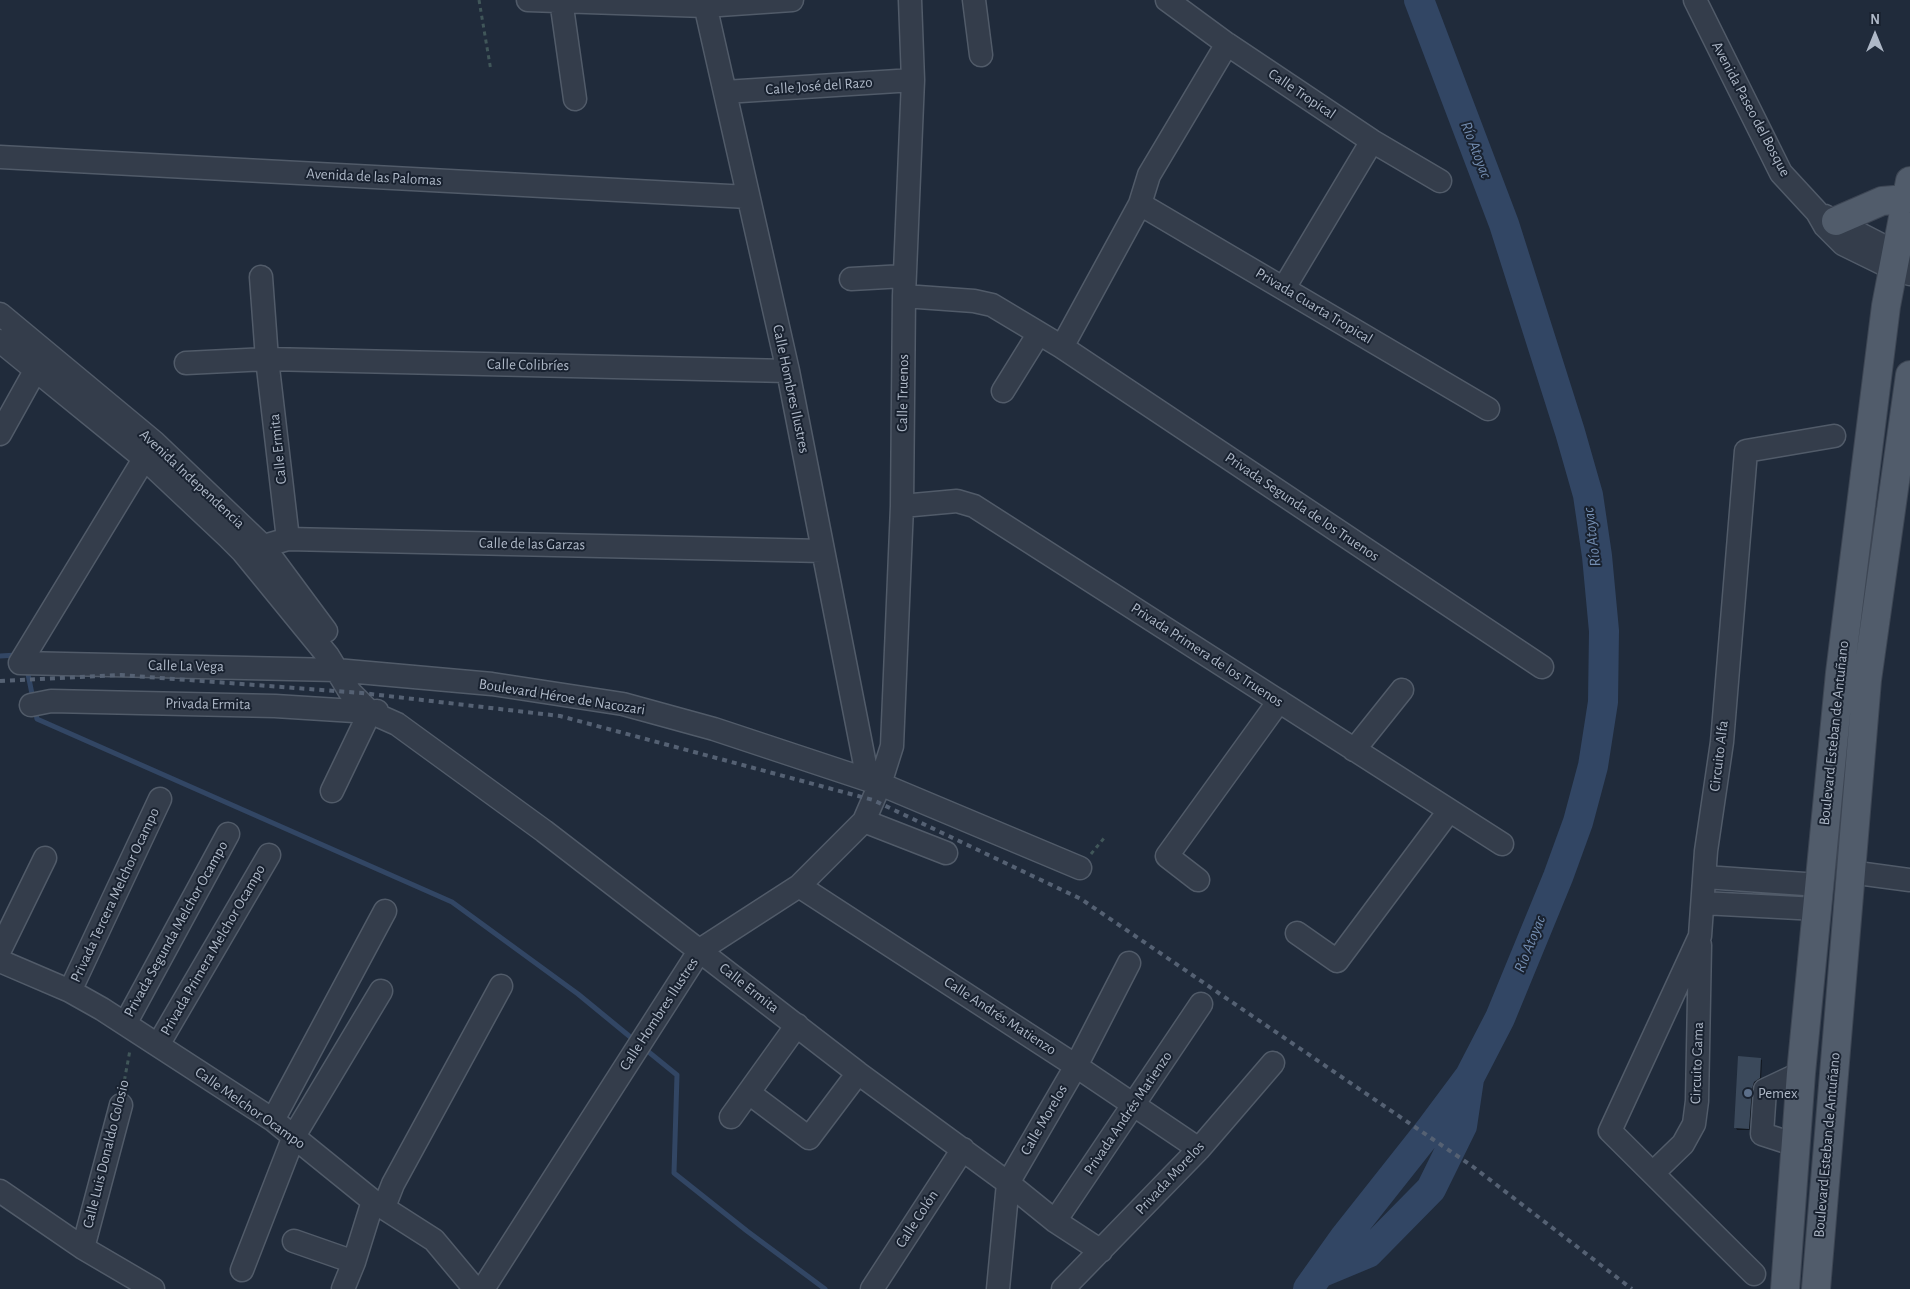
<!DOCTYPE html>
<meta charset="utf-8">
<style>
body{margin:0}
#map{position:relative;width:1910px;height:1289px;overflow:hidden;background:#202b3b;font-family:"Alegreya Sans",sans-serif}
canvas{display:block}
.north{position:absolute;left:1850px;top:10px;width:50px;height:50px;-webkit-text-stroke:4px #192230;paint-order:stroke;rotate:0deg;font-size:14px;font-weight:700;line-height:20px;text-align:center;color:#aeb8c7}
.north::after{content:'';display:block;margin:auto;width:18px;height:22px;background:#aeb8c7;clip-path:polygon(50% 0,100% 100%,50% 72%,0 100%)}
</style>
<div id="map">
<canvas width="1910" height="1289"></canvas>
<div class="north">N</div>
</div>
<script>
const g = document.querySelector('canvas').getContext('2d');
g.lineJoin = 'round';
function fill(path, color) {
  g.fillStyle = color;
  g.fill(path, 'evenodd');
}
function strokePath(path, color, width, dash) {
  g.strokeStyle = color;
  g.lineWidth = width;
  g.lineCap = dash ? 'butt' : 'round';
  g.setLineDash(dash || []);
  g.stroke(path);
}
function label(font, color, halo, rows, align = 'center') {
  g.font = font + ' "Alegreya Sans",sans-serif';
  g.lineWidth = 4;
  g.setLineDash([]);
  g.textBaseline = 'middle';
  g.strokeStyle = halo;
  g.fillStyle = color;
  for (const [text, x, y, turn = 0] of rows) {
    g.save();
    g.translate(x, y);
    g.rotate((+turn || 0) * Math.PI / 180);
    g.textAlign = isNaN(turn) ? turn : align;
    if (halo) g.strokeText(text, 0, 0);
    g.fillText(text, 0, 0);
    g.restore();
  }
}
fill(new Path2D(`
 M1760 1059 1762 1060 1761 1080 1756 1084 1753 1091 1750 1130H1737L1736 1128Z`), '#0007');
strokePath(new Path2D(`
 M0 656 17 655
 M27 669 33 699
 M35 710 37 719 452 902 578 994 634 1040
 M645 1049 677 1075 674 1173 747 1231 825 1289`), '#324664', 5);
strokePath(new Path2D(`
 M1320 1273 1368 1253 1431 1189 1462 1126 1469 1079
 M1308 1289 1345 1237 1432 1127 1470 1076 1500 1018 1558 877 1578 822 1593 766 1603 702 1604 631 1597 556 1588 495 1570 432 1504 224 1419 0`), '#324664', 30);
fill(new Path2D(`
 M1738 1056 1761 1058 1760 1078 1754 1082 1752 1089 1749 1129 1734 1128Z`), '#3b495b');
const minor = new Path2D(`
 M528 0 705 6 792 0
 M561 0 575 99
 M704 0 788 371 868 780
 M974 0 981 55
 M1167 0 1227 44 1372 141 1440 181
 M1695 0 1781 173 1817 212 1825 226 1843 244 1892 268 1910 274
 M725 92 913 80
 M0 157 748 197
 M1140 204 1488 409
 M1825 216 1895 252 1910 257
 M261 277 267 359 288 539
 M851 279 904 276
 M1284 288 1372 141
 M904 296 974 301 992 305 1062 347 1542 667
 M0 314 154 442 263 546 326 631
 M0 341 145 459 228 537 243 552 328 656 350 692 370 712 397 724 544 831 858 1073 1008 1183 1055 1221 1101 1251
 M1062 347 1140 204 1149 175 1227 44
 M186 363 267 359 788 371
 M1003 391 1039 333
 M0 434 35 371 46 360
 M902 506 957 501 974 506 1502 844
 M243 552 288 539 823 551
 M20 663 336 670 492 684 623 704 714 729 880 784 1080 868
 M20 663 152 446
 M31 705 51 701 275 706 370 712 377 711
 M1354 750 1402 690
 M332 791 370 712
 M864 821 946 853
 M1850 872 1910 880
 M1705 877 1819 885
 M1198 880 1167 856 1279 701
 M799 886 1076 1066 1199 1149
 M1703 903 1817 909
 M1297 933 1337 961 1449 811
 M0 950 45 858
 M0 961 70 991 102 1009 273 1120 373 1201 434 1240 475 1289
 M70 991 160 799
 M125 1024 228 834
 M158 1045 269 855
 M749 1093 809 1138 858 1073
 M731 1117 797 1025
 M273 1120 385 911
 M1796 1145 1762 1134 1765 1090 1801 1073
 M1653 1173 1683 1144 1694 1124 1697 1101 1700 945
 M0 1191 83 1248 153 1289
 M384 1207 393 1184 501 986
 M1055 1221 1201 1004
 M294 1241 354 1262
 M83 1248 121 1105
 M242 1270 294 1136 381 991
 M1754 1274 1610 1131 1700 936 1706 851 1722 742 1746 451 1834 436
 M343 1289 354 1262 373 1201
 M483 1289 700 950 799 886 864 821 880 784 892 746 902 506 904 296 913 80 910 0
 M872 1289 963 1149
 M998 1289 1008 1183 1076 1066 1129 963
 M1063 1289 1199 1149 1273 1063`);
const major = new Path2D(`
 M1836 221 1882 201 1906 199
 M1785 1289 1801 1073 1840 673 1886 306 1910 181
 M1816 1289 1867 680 1910 375`);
strokePath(minor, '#515b69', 25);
strokePath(major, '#3d4654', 30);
strokePath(new Path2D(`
 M479 0 491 71
 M1091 854 1105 837
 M123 1088 130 1050`), '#405659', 3, [4, 4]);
strokePath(minor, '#343d4b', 22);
strokePath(major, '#515c6b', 28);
strokePath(new Path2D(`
 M0 681 121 675 362 693 560 716 873 800 1081 899 1472 1166 1632 1289`), '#556173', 4, [5, 5]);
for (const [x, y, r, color] of [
 [1748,1093,5,"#5c6f8a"]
]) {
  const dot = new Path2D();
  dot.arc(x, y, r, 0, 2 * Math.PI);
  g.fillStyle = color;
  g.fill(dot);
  strokePath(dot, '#192230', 2);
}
label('15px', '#aeb8c7', '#192230', [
 ["Calle José del Razo",819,86,-4],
 ["Calle Tropical",1302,94,34],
 ["Avenida Paseo del Bosque",1751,109,62],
 ["Avenida de las Palomas",374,177,3],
 ["Privada Cuarta Tropical",1314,306,31],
 ["Calle Colibríes",528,365,1],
 ["Calle Hombres Ilustres",791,389,78],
 ["Calle Truenos",903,393,-89],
 ["Calle Ermita",278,449,-96],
 ["Avenida Independencia",192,479,43],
 ["Privada Segunda de los Truenos",1302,507,34],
 ["Calle de las Garzas",532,544,1],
 ["Privada Primera de los Truenos",1207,655,33],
 ["Calle La Vega",186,666,1],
 ["Boulevard Héroe de Nacozari",562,697,9],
 ["Privada Ermita",208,704,1],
 ["Boulevard Esteban de Antuñano",1834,733,-84],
 ["Circuito Alfa",1719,756,-83],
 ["Privada Tercera Melchor Ocampo",115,895,-65],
 ["Privada Segunda Melchor Ocampo",176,929,-61],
 ["Privada Primera Melchor Ocampo",213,950,-60],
 ["Calle Ermita",749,988,38],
 ["Calle Hombres Ilustres",659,1014,-57],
 ["Calle Andrés Matienzo",1000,1016,33],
 ["Circuito Gama",1697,1063,-88],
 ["Calle Melchor Ocampo",250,1108,35],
 ["Privada Andrés Matienzo",1128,1113,-56],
 ["Calle Morelos",1044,1120,-60],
 ["Boulevard Esteban de Antuñano",1827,1145,-85],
 ["Calle Luis Donaldo Colosio",106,1154,-76],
 ["Privada Morelos",1170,1178,-47],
 ["Calle Colón",917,1219,-57]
]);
label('15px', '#aeb8c7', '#192230', [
 ["Pemex",1758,1093]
], 'left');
label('italic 16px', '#748eb2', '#192230', [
 ["Río Atoyac",1476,150,69],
 ["Río Atoyac",1592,537,-97],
 ["Río Atoyac",1530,944,-68]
]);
</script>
